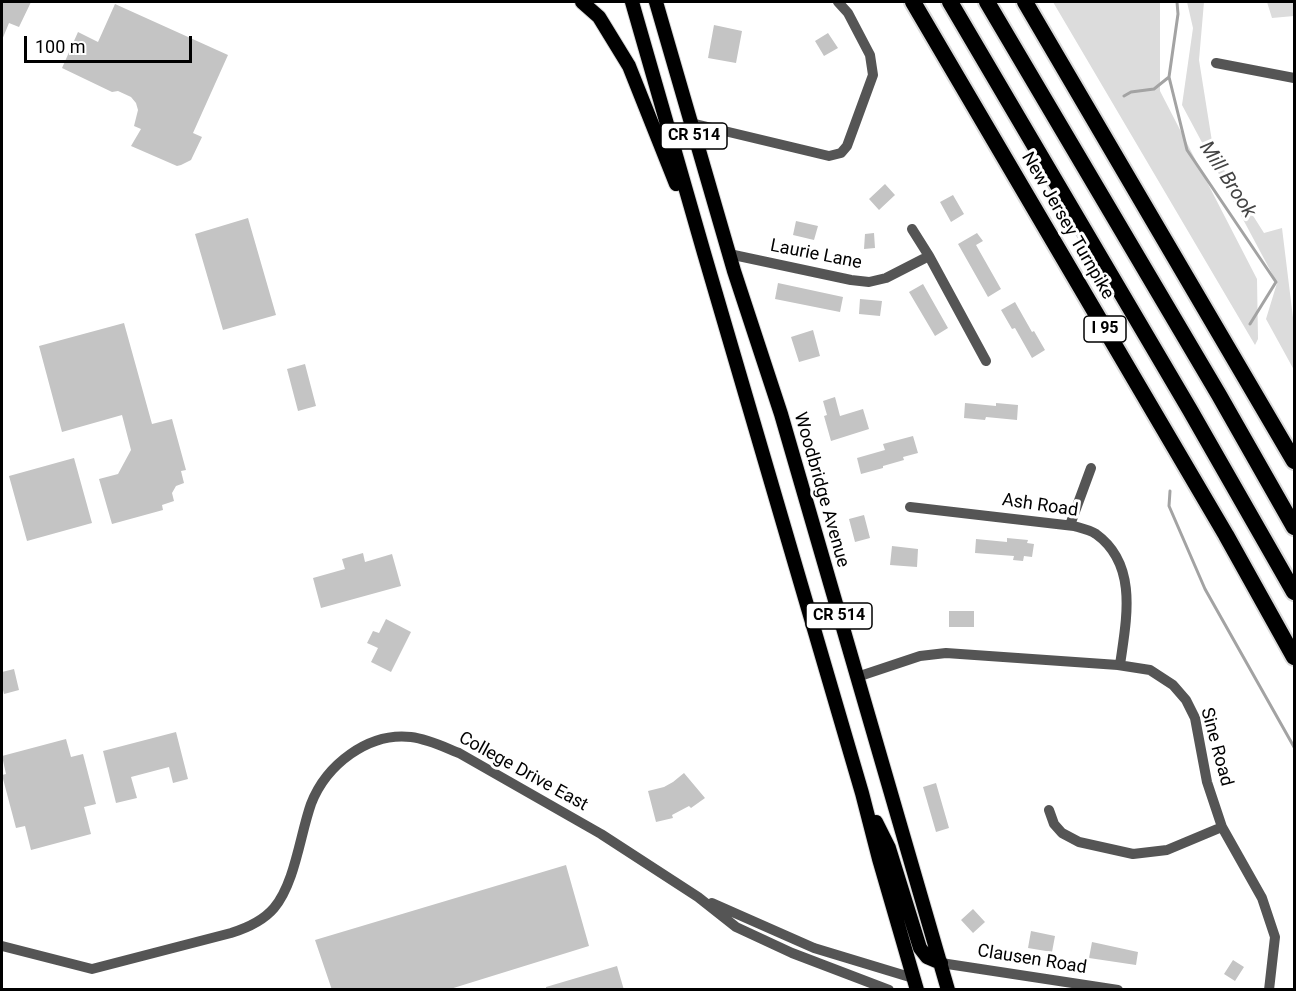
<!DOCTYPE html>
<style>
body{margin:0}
#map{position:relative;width:1296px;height:991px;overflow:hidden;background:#fff;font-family:Roboto,sans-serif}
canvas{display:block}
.frame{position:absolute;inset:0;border:3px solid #000;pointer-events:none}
.scale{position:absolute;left:24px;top:36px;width:168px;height:27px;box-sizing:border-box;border:3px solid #000;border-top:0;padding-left:8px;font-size:18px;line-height:21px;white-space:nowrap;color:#000;-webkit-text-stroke:4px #fff;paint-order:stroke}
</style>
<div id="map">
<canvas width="1296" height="991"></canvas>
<div class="frame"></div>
<div class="scale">100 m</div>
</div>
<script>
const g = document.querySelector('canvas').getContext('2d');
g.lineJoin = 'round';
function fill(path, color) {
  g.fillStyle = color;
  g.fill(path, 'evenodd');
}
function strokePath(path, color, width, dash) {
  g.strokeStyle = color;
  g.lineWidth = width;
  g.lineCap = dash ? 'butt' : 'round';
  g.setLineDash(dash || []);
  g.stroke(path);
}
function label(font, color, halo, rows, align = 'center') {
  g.font = font + ' Roboto,sans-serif';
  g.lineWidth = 6;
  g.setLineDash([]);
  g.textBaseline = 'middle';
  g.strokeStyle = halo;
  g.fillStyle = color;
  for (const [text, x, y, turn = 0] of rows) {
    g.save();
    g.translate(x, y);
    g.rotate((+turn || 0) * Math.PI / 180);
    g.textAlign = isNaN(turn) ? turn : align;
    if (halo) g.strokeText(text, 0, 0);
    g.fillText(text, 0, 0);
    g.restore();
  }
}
fill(new Path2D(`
 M1053 2H1160V91L1257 279 1258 339 1255 345Z
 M1187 2H1204L1199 60 1214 154 1264 233 1282 228 1294 326V370L1266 319 1277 283 1182 105 1193 28Z
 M1267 2H1294V16L1272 18Z`), '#dcdcdc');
strokePath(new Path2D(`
 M1177 2 1178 14 1169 77 1187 150 1276 282 1250 324
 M1124 96 1131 92 1154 89 1169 77
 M1170 491 1169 506 1205 589 1294 747`), '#a3a3a3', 3);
fill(new Path2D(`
 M2 2H31L19 27 9 23 2 40Z
 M115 4 228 55 193 133 202 137 191 160 181 165 177 166 131 146 141 129 134 126 138 110 136 103 131 97 118 91 112 92 62 68 78 32 98 42Z
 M714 25 742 31 736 63 708 58Z
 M828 33 838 48 824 56 815 41Z
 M885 184 895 195 879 210 869 199Z
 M953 195 964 214 951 222 940 202Z
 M248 218 276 315 223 330 195 234Z
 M796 221 818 226 814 240 793 235Z
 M874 233 875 248 864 249 865 234Z
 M977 233 983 241 976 245 1001 289 988 297 958 244Z
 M778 283 843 297 840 312 775 299Z
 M923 284 948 328 935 336 909 292Z
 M860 299 882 301 880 316 859 314Z
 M1015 302 1032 332 1034 331 1045 350 1032 358 1015 328 1012 329 1001 310Z
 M124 323 152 424 172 419 186 470 181 471 184 483 176 486 172 493 174 501 162 505 163 510 112 524 99 479 118 474 131 450 122 415 62 432 39 346Z
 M813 330 820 356 799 362 791 337Z
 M305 364 316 406 298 411 287 369Z
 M835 397 840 416 863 409 869 429 831 441 824 416 827 415 823 401Z
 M965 403 996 406V403L1018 405 1017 420 986 417 985 420 964 418Z
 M913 436 918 453 903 457 904 460 883 466V468L861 474 857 458 885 450 883 444Z
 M74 458 92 523 27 541 9 476Z
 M864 515 870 538 855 542 849 519Z
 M1007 538 1028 540 1027 543 1034 544 1032 557 1024 556 1023 561 1013 560 1014 556 975 553 976 539 1007 542Z
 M892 546 918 549 917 567 890 565Z
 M363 553 365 562 392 554 401 586 321 608 313 578 345 569 342 559Z
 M949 611H974V627H949Z
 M386 619 411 632 391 672 371 662 378 648 367 643 373 631 379 633Z
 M14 669 19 690 4 694 2 686V672Z
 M176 732 188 779 173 783 169 767 131 777 137 798 116 803 103 751Z
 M66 739 71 757 83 754 96 804 84 807 91 834 31 850 25 826 16 828 2 775 6 774 2 756Z
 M684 773 705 798 691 808 689 806 672 815 673 818 656 822 648 791 664 787 673 782Z
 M936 783 949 828 936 832 923 787Z
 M566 865 589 946 447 990H332L315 940Z
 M973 909 985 922 973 933 961 920Z
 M1031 931 1055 936 1052 952 1028 948Z
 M1092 942 1138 952 1136 965 1089 958Z
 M1233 960 1244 967 1235 981 1224 974Z
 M617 966 624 990H546V987Z`), '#c4c4c4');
const major = new Path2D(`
 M582 2 599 17 629 66 676 184
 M632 2 704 253 862 793 879 859 917 990
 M656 2 734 271 781 414 948 990
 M876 822 889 848 920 948 927 957 941 963`);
const highway = new Path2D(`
 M913 2 1226 535 1294 657
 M950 2 1190 410 1294 592
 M987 2 1219 395 1294 527
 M1025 2 1294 461`);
strokePath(major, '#dbdbdb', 16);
strokePath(highway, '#dbdbdb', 20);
strokePath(new Path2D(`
 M1216 63 1294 78
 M691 123 829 156 841 153 847 146 873 75 870 55 848 13 838 2
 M912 229 929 256 986 361
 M729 254 851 280 869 282 886 278 929 256
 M910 507 1074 526C1081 528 1090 530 1096 534 1139 565 1126 621 1120 665
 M1070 525 1091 468
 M857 677 920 656 946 653 1118 665 1150 670 1173 685 1186 700 1195 718 1207 782 1222 827 1262 898 1275 937 1269 990
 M1049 810 1054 824 1062 833 1079 842 1133 854 1167 850 1222 827
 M712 903 814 948 913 978
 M2 946 92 969 231 933C247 928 263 921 274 908 295 883 300 835 311 804 326 765 368 732 411 737 428 739 444 747 459 753L601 834 698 897 736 927 792 953 889 990
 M941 963 1118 990`), '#555', 10);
strokePath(major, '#000', 14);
strokePath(highway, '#000', 16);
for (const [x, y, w] of [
 [694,136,66],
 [1105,329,42],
 [839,616,66]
]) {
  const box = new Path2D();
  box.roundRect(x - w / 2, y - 13, w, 26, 4.5);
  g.fillStyle = '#fff';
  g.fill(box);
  strokePath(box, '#000', 1.5);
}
label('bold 16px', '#000', null, [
 ["CR 514",694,136],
 ["I 95",1105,329],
 ["CR 514",839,616]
]);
label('18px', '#000', '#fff', [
 ["New Jersey Turnpike",1067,226,60],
 ["Laurie Lane",816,255,11],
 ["Woodbridge Avenue",821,490,74],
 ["Ash Road",1040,506,8],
 ["Sine Road",1216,747,75],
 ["College Drive East",523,772,29],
 ["Clausen Road",1032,960,9]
]);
label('italic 20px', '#444', '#fff', [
 ["Mill Brook",1227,180,57]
]);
</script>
